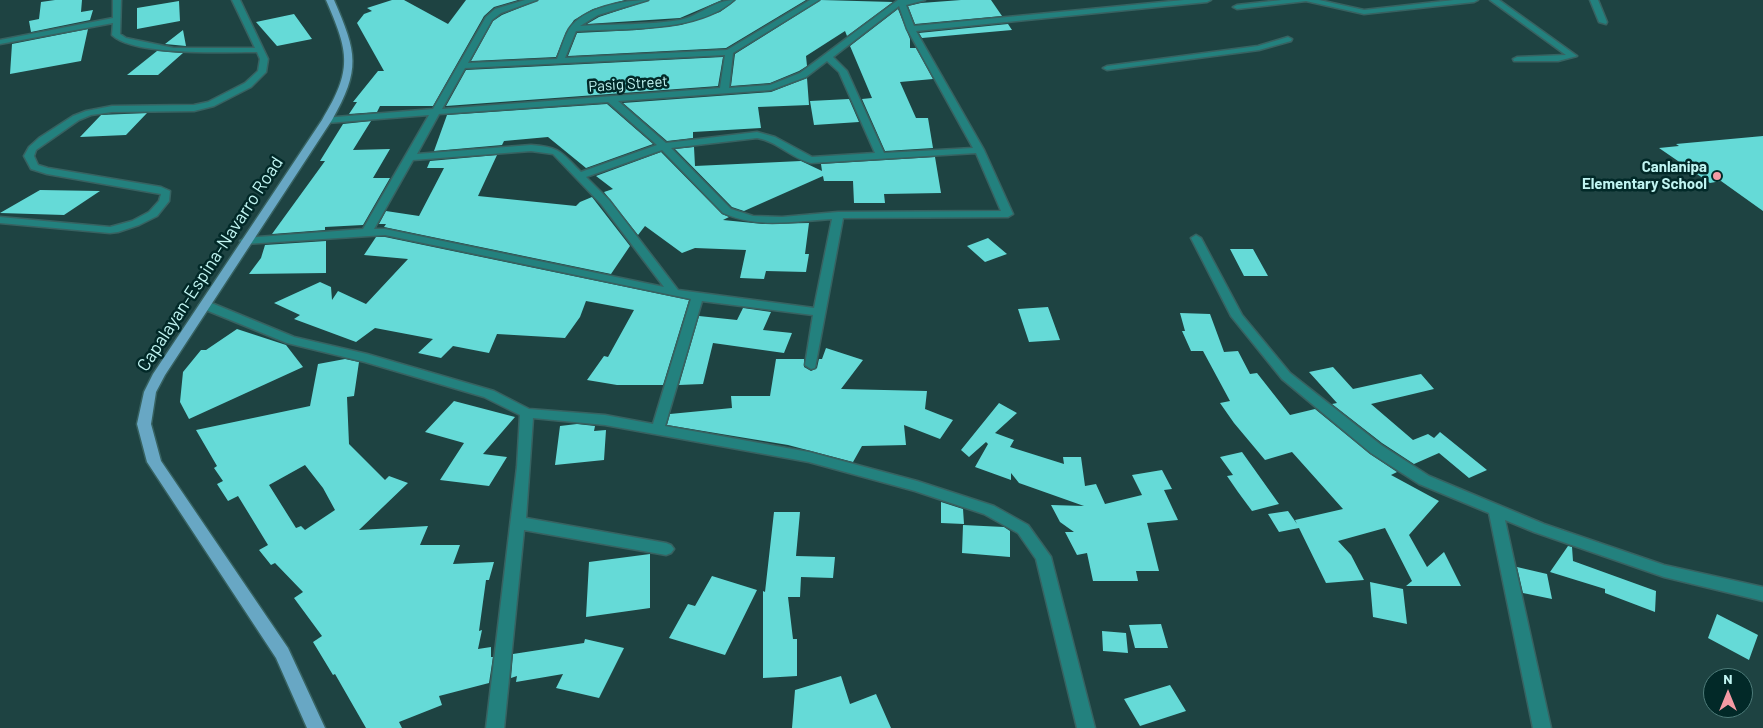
<!DOCTYPE html>
<style>
body{margin:0}
#map{position:relative;width:1763px;height:728px;overflow:hidden;background:#1e4342;font-family:Barlow,sans-serif}
canvas{display:block}
.north{position:absolute;left:1703px;top:668px;width:50px;height:50px;box-sizing:border-box;background:#022928;border:1px solid #4e7b79;border-radius:50%;rotate:0deg;font-size:14px;font-weight:700;line-height:20px;text-align:center;color:#c1f5f2}
.north::after{content:'';display:block;margin:auto;width:18px;height:22px;background:#f49aa4;clip-path:polygon(50% 0,100% 100%,50% 72%,0 100%)}
</style>
<div id="map">
<canvas width="1763" height="728"></canvas>
<div class="north">N</div>
</div>
<script>
const g = document.querySelector('canvas').getContext('2d');
g.lineJoin = 'round';
function fill(path, color) {
  g.fillStyle = color;
  g.fill(path, 'evenodd');
}
function strokePath(path, color, width, dash) {
  g.strokeStyle = color;
  g.lineWidth = width;
  g.lineCap = dash ? 'butt' : 'round';
  g.setLineDash(dash || []);
  g.stroke(path);
}
function label(font, color, halo, rows, align = 'center') {
  g.font = font + ' Barlow,sans-serif';
  g.lineWidth = 5;
  g.setLineDash([]);
  g.textBaseline = 'middle';
  g.strokeStyle = halo;
  g.fillStyle = color;
  for (const [text, x, y, turn = 0] of rows) {
    g.save();
    g.translate(x, y);
    g.rotate((+turn || 0) * Math.PI / 180);
    g.textAlign = isNaN(turn) ? turn : align;
    if (halo) g.strokeText(text, 0, 0);
    g.fillText(text, 0, 0);
    g.restore();
  }
}
fill(new Path2D(`
 M55 0H82L81 12 93 10 90 20 31 32 29 21 39 19 41 2Z
 M392 0H404L448 24 466 0H518L494 7 484 16 433 106H380L377 112 349 114 357 102H353L378 71H384L357 23 364 14 372 11 367 8Z
 M539 0H625L593 9 574 20 566 32 556 57 471 61 493 21 502 15Z
 M650 0H722L680 18 587 24 599 17Z
 M736 0H806L726 48 568 56 577 33 637 30 681 25 720 12Z
 M821 0 893 2 847 36 845 31 806 56 807 66 799 71 770 83 731 86 735 54Z
 M961 0H991L1002 16 915 24 908 6 921 3Z
 M179 1 180 21 137 29V8Z
 M898 9 910 39V48H916L933 79 900 82 916 118H928L933 148 885 151 862 99 872 98 850 46Z
 M294 14 312 39 277 46 256 22Z
 M1008 24 1012 30 922 38 919 33Z
 M88 29 81 61 10 74 12 44Z
 M183 30 186 46 165 44Z
 M157 51 183 53 158 75H127Z
 M723 57 718 86 446 106 466 70Z
 M807 78 809 105 758 107 761 128 693 132V138L667 141 623 103 771 92Z
 M849 99 859 122 814 125 810 101Z
 M607 104 653 144 586 168 548 137 504 141 502 145 434 151 447 115Z
 M147 113 126 135 80 137 101 115Z
 M371 121 353 150 390 149 373 178H390L363 225 325 227V230L272 234 325 161H320L343 124Z
 M1763 136V211L1721 181 1710 183 1659 148 1679 146 1676 144Z
 M694 147 695 166 801 161 822 171 821 164 935 157 941 193 884 194 885 203H854L853 181H824L823 176 744 211 732 207 675 149Z
 M661 152 722 214 729 217 723 220 763 224 809 223 805 254H809L806 272 766 271 764 279 740 278 746 250 695 248 682 253 645 226 638 235 604 192 613 189 596 176Z
 M497 155 478 196 576 206 580 202 592 197 630 246 611 274 384 227 386 224H379L386 211 419 216 444 168H427L430 161Z
 M40 190 100 191 64 215 0 213Z
 M376 237H385L689 300 663 385H617L587 380 604 356 608 357 634 310 586 301 580 317 565 338 497 334 489 353 453 346 441 358 418 353 433 339 375 328 356 342 294 319 300 315 274 303 320 282 331 287 332 300 338 291 366 304 408 259 364 255Z
 M988 238 1007 254 985 262 967 246Z
 M326 241V273L249 274 261 258 265 245Z
 M1230 249H1253L1268 276H1244Z
 M1048 307 1060 340 1029 342 1018 309Z
 M743 308 771 312 763 330 792 333 784 353 713 343 703 384 679 385 699 316 737 320Z
 M1180 313 1210 314 1224 352 1238 351 1250 374 1257 373 1290 415 1315 409 1370 454 1397 472 1391 475 1439 501 1409 535 1427 567 1444 552 1461 586H1406L1412 581 1385 528 1338 541 1351 555 1364 580 1326 583 1299 528 1279 532 1268 514 1288 511 1297 524 1295 520 1343 509 1292 452 1265 460 1234 423 1220 403 1230 401 1203 351H1191L1182 331H1185Z
 M237 329 286 345 303 367 189 419 180 402 183 372 201 350H206Z
 M826 348 863 360 841 389 927 391 925 409 953 420 940 439 904 425 906 445 862 446 853 462 788 445 667 425 670 414 732 408 731 396H770L776 359H804V367L811 371 817 368 819 359H822Z
 M345 359 359 362 354 396 347 397 349 444 385 480 389 476 408 483 359 530 428 526 420 545H460L453 564 494 562 489 580H486L479 631 482 630 478 649 491 647V657H493L489 683 439 696 442 705 399 722 402 728H366L335 674 333 675 313 642 322 636 294 598 303 592 275 563 271 565 259 550 268 545 238 496 228 501 217 484 223 481 214 468 217 466 196 430 310 406 318 364ZM305 465 323 488 335 510 305 530 301 526 296 528 269 485Z
 M1333 367 1353 389 1421 374 1434 389 1371 404 1413 440 1428 434 1434 438 1440 432 1487 470 1469 478 1439 453 1414 464 1382 443 1332 404 1337 403 1309 372Z
 M454 401 515 417 483 454 507 457 489 486 440 480 464 443 425 432Z
 M999 403 1017 413 995 433 1014 440 1010 447 1064 464 1063 457H1081L1085 486 1096 484 1105 504 1142 495 1132 475 1162 470 1172 489 1164 490 1178 520 1147 523 1159 571H1136L1138 581H1093L1087 553 1077 555 1065 532H1074L1060 522 1051 505 1084 506 1019 483 1011 473V480L975 467 988 444 986 442 969 457 961 450Z
 M577 424 595 426 594 431 606 430 604 460 555 465 560 426Z
 M1242 452 1279 504 1252 511 1238 492 1227 476 1233 475 1220 457Z
 M941 502 963 509 964 524 941 523Z
 M774 512H800L796 556 835 557 833 578 801 577 800 597H788L793 639H797V676L763 678V591L765 592Z
 M963 525 1004 527 1010 531V557L962 553Z
 M1568 546 1572 547 1573 561 1656 591 1655 612 1605 593V589L1550 572Z
 M650 554V608L586 617 589 562Z
 M1517 567 1547 574 1552 599 1523 593Z
 M712 576 757 590 725 655 669 638 688 604 695 606Z
 M1370 582 1403 589 1407 624 1373 617Z
 M1717 614 1758 635 1749 660 1708 638Z
 M1161 624 1168 648H1135L1129 625Z
 M1102 631 1126 633 1128 653 1103 651Z
 M585 639 624 648 599 698 556 688 563 674 516 682 517 676 511 678 513 654 584 643Z
 M841 676 850 704 876 694 891 728H792L795 690Z
 M1170 685 1186 711 1140 726 1124 699Z`), '#65dad7');
const minor = new Path2D(`
 M113 0H121L120 34 126 38 174 48H255L232 0H240L268 59 266 72 251 87 214 106 194 111 112 112 91 115 79 120 36 150 34 156 38 165 48 168 161 187 170 191 169 201 157 216 139 225 118 232 110 233 0 223V217L110 227 132 221 149 212 159 201 161 194 47 174 31 169 24 156 29 147 39 138 73 116 86 111 112 106 194 105 208 102 245 83 258 71 260 59 257 52C226 52 133 56 112 35L113 23 0 44V40L113 18Z
 M525 0H537L501 13 492 20 468 63 557 59C561 49 564 38 569 29 583 8 623 0 648 0L598 15 580 26C611 24 651 25 680 20 699 16 715 0 734 0 698 33 623 28 576 31L565 58 727 50 810 0H819L733 53 729 88 770 85 800 73 898 0H925L906 5 914 26 1184 0H1211L1207 2 916 31 984 150 1013 214 1008 217 843 218 815 368 811 369 805 365 813 315 702 301 665 426 809 452 917 481 994 506 1028 525 1051 557 1095 728H1077L1036 559 1018 533 984 514 915 491 809 462 605 425 533 418 526 518 666 543 671 545 674 549 671 553 666 555 524 530 504 728H486L517 467 520 415 484 397 365 362 287 343 201 308 199 305 205 301 209 302 294 337 367 354 494 391 529 409 605 415 653 424 691 299 385 235 245 244 240 241 245 238 363 229 429 115 327 123 324 122V118L433 109 486 17 495 9ZM899 6 907 29 973 148 884 153 847 71 833 57ZM725 55 720 88 442 109 465 68ZM827 61 839 72 875 153 812 157 775 137 757 132 666 143 618 101 771 90 806 77ZM608 102 657 145 581 172C561 152 560 147 531 145L417 154 439 114ZM757 138C777 141 791 158 811 163L976 153 1001 211 838 212 782 217 753 216 731 209 671 148ZM662 150 723 213C759 229 794 221 832 219L814 308 678 290 609 200 586 177ZM531 151 553 154 601 204 664 287 385 229H374L413 160Z
 M1282 0H1319L1364 10 1454 0H1478L1474 2 1364 14 1306 1 1237 9 1233 7 1237 5Z
 M1490 0H1499L1577 56 1558 61H1514L1513 59 1517 57 1566 55Z
 M1590 0H1598L1607 22 1606 24 1599 22Z
 M1288 37 1292 39 1291 41 1259 50 1107 70 1103 68 1107 66 1258 46Z
 M1196 235 1201 238 1242 315 1290 373 1381 445 1429 476 1544 524 1664 565 1763 587V601L1664 577 1534 532 1505 520 1551 728H1533L1489 513 1419 484 1371 453 1282 379 1231 316 1191 238Z`);
const major = new Path2D(`
 M326 0H334C357 53 361 69 332 120L165 375 156 392 151 424 161 461 288 648 325 728H307L276 658 147 462 137 424 144 392 153 374 322 120C353 69 349 53 326 0Z`);
strokePath(minor, '#376261', 3);
strokePath(major, '#376261', 3);
fill(minor, '#23817e');
fill(major, '#68a7c4');
for (const [x, y, r, color] of [
 [1717,176,5,"#f49aa4"]
]) {
  const dot = new Path2D();
  dot.arc(x, y, r, 0, 2 * Math.PI);
  g.fillStyle = color;
  g.fill(dot);
  strokePath(dot, '#022928', 2);
}
label('15px', '#c1f5f2', '#022928', [
 ["Pasig Street",628,84,-4]
]);
label('bold 15px', '#c1f5f2', '#022928', [
 ["Canlanipa",1707,167],
 ["Elementary School",1707,184]
], 'right');
label('18px', '#c1f5f2', '#022928', [
 ["Capalayan-Espina-Navarro Road",210,264,-57]
]);
</script>
